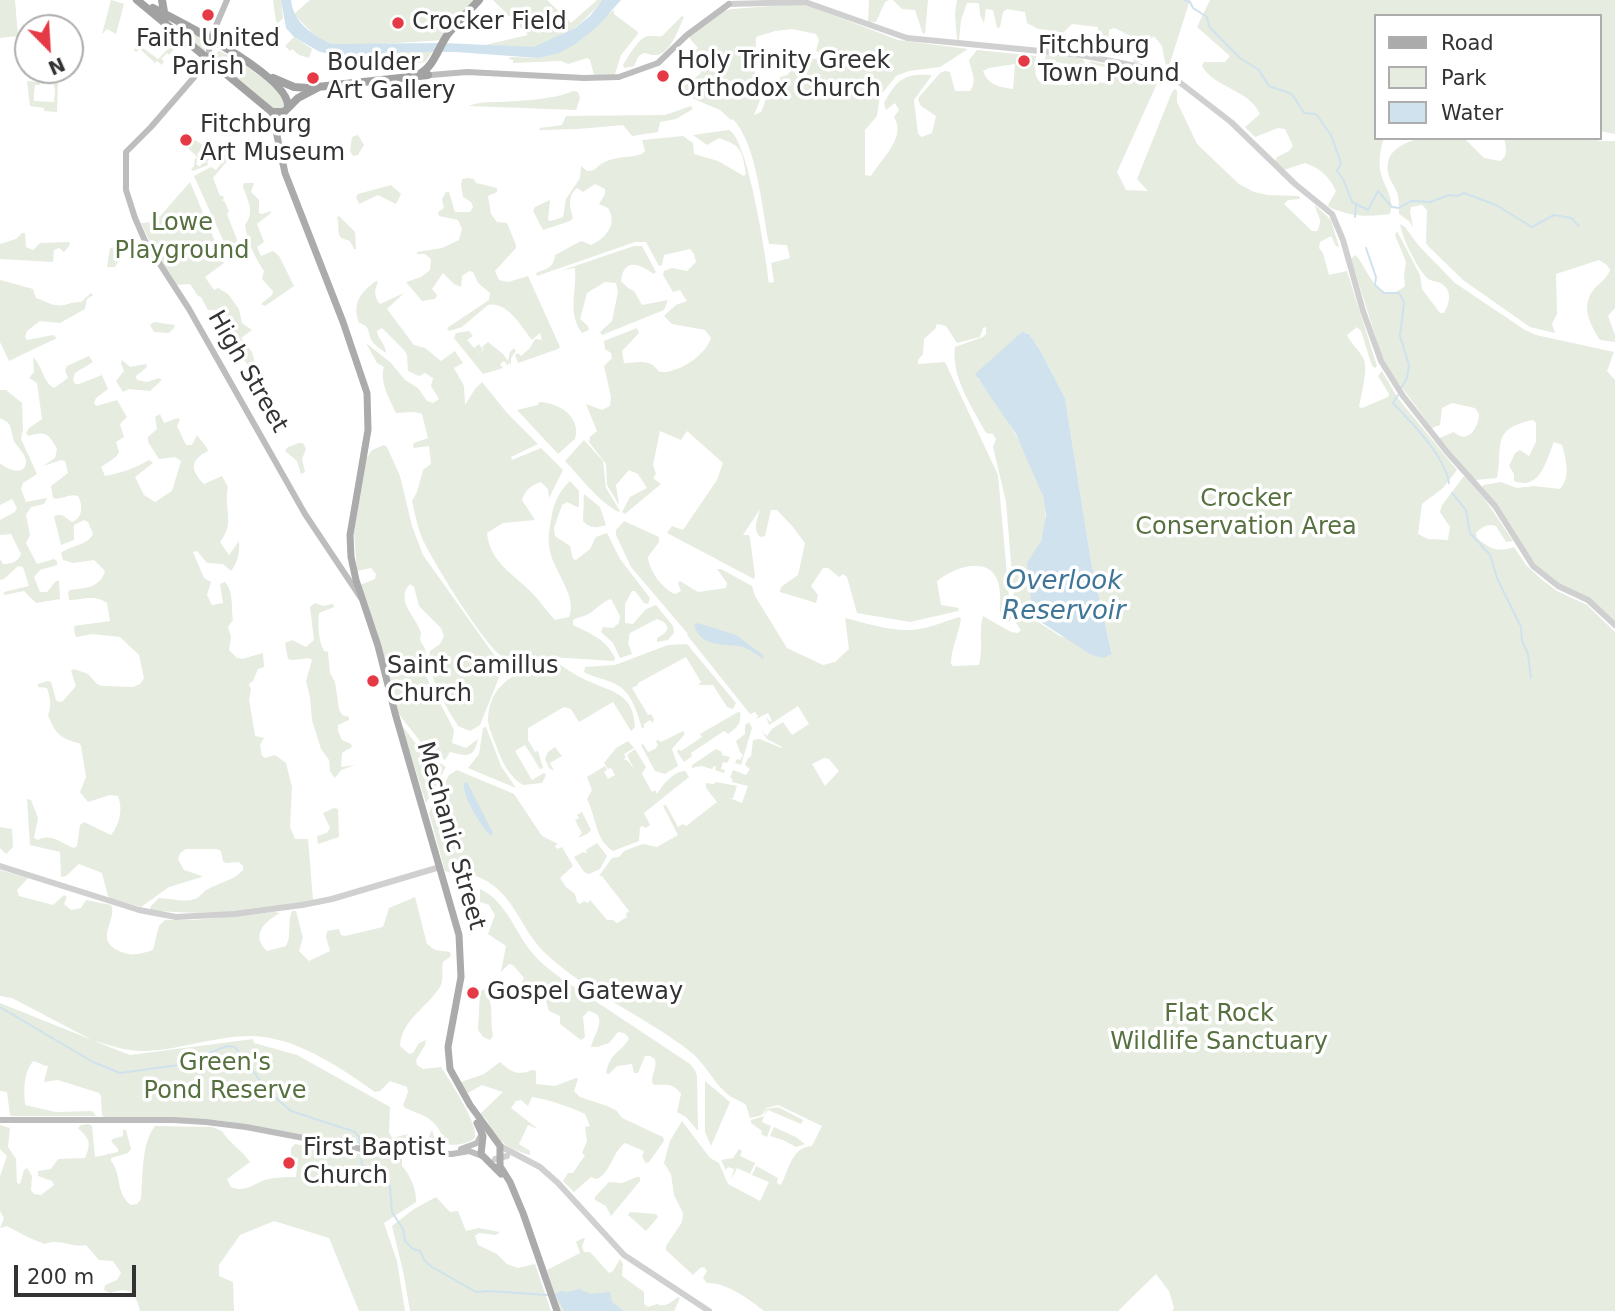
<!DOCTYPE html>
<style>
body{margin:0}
#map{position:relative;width:1615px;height:1311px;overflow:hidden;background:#fff;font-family:"DejaVu Sans",sans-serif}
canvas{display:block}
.legend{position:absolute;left:1374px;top:14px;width:228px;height:126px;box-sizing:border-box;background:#fff;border:2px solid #adadad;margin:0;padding:9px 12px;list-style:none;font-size:21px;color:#333}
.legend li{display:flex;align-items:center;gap:14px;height:35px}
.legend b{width:35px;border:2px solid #adadad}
.north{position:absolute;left:14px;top:14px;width:70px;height:70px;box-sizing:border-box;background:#fff;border:2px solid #adadad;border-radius:50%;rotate:156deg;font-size:19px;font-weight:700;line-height:28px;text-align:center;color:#333}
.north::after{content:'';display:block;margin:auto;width:24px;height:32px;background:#e63946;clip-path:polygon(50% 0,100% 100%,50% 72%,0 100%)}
.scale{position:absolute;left:14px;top:1265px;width:122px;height:32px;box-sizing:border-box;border:4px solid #333;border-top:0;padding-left:9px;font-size:21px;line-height:24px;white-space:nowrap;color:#333;-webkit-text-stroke:5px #fff;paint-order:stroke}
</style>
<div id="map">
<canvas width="1615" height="1311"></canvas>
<ul class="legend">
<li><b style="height:9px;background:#ababab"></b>Road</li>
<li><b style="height:19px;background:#e6ecdf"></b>Park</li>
<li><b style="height:19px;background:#cfe2ee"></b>Water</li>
</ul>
<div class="north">N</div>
<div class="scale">200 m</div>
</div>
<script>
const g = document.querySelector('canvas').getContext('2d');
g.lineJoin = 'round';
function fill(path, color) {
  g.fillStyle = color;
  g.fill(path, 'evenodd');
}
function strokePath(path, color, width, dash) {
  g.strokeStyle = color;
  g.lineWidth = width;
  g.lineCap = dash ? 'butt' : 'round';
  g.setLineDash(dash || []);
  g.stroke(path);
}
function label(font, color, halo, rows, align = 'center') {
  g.font = font + ' "DejaVu Sans",sans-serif';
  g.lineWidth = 7;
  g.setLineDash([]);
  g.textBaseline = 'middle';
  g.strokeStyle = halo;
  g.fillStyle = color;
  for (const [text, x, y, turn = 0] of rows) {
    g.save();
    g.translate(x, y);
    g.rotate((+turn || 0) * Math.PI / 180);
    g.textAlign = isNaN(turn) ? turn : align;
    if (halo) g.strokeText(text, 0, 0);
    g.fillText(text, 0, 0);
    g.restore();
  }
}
fill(new Path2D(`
 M0 0H15L18 36 0 38Z
 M111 0 124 4 116 34 107 29 102 34Z
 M273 0H281L283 18 278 23 276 22Z
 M310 0H479L444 40 366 45 332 44 317 38 294 14Z
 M493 0H547L571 23 597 0H602C585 22 563 41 535 47 521 50 501 45 485 45L528 35Z
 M869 0H889L885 2 876 22H868Z
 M893 0H928L925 33 923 34 915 10 902 9Z
 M957 0H1190L1169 66 1166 67 1162 46 1154 36 1145 46 1140 62 1136 64 1133 62C1140 38 1134 37 1114 28L1109 30 1108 55 1098 52V27L1072 24 1060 36 1048 30 1038 29 1027 23 1025 12 1007 9 1003 12 1000 27 997 28 993 10 986 9 984 23 980 15 979 3H967L961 20 959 40H957L955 13Z
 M1210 0H1615V134L1599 131V16H1375V138H1384C1380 150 1378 162 1381 174 1385 189 1395 198 1390 214 1367 217 1351 217 1329 207L1328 205 1336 191C1329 176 1321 169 1305 163L1284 170 1275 161 1277 157 1289 151 1293 146 1285 129 1278 128 1255 137 1245 127 1260 114C1249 89 1214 88 1202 66L1204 62H1225L1230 56 1197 27Z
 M799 4 812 7 898 40 968 49 940 67 909 71 896 76 880 96 877 116 865 130V175L871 176C881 159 907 137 894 117L899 110 895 103 886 110 884 103C897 79 904 73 932 75L914 100 918 134 922 137 932 133 936 116 921 106 918 100 919 97 940 73 945 71 950 72 955 91H970C978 81 971 71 969 60L977 50 1036 56C1033 87 1039 84 1068 85 1078 63 1061 62 1044 61L1046 55 1082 58 1096 82 1107 83 1111 80 1109 68 1091 64 1089 62 1091 61 1155 76 1159 79 1117 172 1126 190 1148 191 1137 179 1172 92 1175 89 1177 91V102L1197 144 1239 184 1254 192 1268 195 1299 196 1300 199 1288 200 1284 204 1312 231H1317C1324 218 1317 217 1315 205L1331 220 1339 247 1336 246 1331 236 1320 242 1319 248 1323 253 1329 275 1347 271 1377 366 1375 368 1372 366 1361 331 1357 327 1347 335C1351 344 1360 350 1364 360 1368 370 1361 395 1359 407L1362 408 1388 397 1389 394 1378 376 1382 371 1397 397 1457 470 1443 488 1422 504 1418 534 1428 539 1448 540 1450 527 1440 512 1442 505 1464 476 1486 501 1513 541 1506 542 1496 526C1488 523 1482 527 1476 533L1477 538C1490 549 1498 553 1514 547L1526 565 1541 579 1557 591 1587 605 1615 632V1311H1172L1174 1308 1169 1291 1156 1274 1118 1311H764C749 1299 726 1282 707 1283L703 1278 707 1271 704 1267 700 1268 693 1275 666 1250V1246L682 1222 683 1213 674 1195 671 1174 664 1163 670 1141 682 1121 710 1158 719 1163 728 1184 760 1201 769 1182 752 1175 756 1166 778 1178 777 1183 781 1185C789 1169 792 1147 812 1146L822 1126 778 1105 766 1108 762 1115 750 1118 746 1105C738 1099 732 1099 725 1092 711 1079 705 1062 687 1049 642 1015 587 992 545 953 519 928 514 890 476 876 466 872 454 874 445 871L429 813 449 775 457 770 514 794 542 836 558 844 555 846 557 849 562 847 573 866 560 878 566 887 575 894 577 902 580 904 584 901 588 903 590 900 607 920H613L617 923 627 917 626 914 629 911 602 876H599L612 858 619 857 624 851 643 844 657 847 678 835 663 806 666 805 678 827 683 824 686 826 717 802 706 788V783L714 784 716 782 737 786 733 798H730L742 803 748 786 732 782 733 779 730 778 733 770 746 775 750 769 745 765 748 758 751 757 753 740 760 739 781 748 782 747 767 739 762 732 767 736 772 729 783 722 792 735 809 724 798 706 769 725 766 716 770 722 772 721 768 713 756 719 758 716 755 712 750 714 687 635 688 634 631 567 616 535V530L624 521 659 537V542L648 557C649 571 663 589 675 594L681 591 678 583 680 581 698 592 726 588 727 583 717 569H721L752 586 755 596 787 648 823 665 835 662 849 649 845 618C866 623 889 631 911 630 928 629 943 622 959 617L961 618C959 634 951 648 951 664L953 666 979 665C984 646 978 632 983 616L1011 632 1018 633 1021 630 1016 623 1006 502 993 447 996 439 993 434 986 433C972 407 951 377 955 347L983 337 986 334V327L983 328 980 337 957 343 946 326 937 324 935 329 924 339 923 354 918 360V364L945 362 998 475 1011 619 1009 622 1000 615C1000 605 1001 591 998 582 989 554 953 568 937 581L941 605 959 608 958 611 910 622 857 613 847 577 843 574 839 577 828 568H823L811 586 818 595 816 603 780 592 781 587 798 575 805 543 793 527 777 510H771L765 536 760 537C752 528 758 519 760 509L743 535H749L750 538 755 576 754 579 667 533 672 526 683 530 717 480 723 463 687 431 681 440 660 431 653 465 656 474 653 478 661 484 625 514 622 512 630 497 647 488 638 474 629 470 616 485 619 505 607 485 606 464 589 442 590 437 597 431 586 404 602 410 610 406 611 397 604 366 612 358 611 353 605 349 604 341 637 328 639 333 622 351 624 363C632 363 643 360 651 364 657 367 657 373 664 372 682 371 706 354 711 338L705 330 672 324 664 316 676 305 687 301 680 290 673 292 663 275 664 271 672 268 687 271 696 262 694 254 690 249 664 255 662 265 659 266 646 242H635L537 276 536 273C546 269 554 268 555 255L581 241 591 245C606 239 618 223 608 208L599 204 605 194V189L595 184 583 192 577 188C567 197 570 206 573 218L570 221 543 230 533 211 535 207 550 200 548 220 551 221 563 217 566 199 580 178 581 166 587 171C596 171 595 168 601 164 612 156 630 158 642 154L645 151 642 140 683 136 693 143 694 154 718 161 744 176 746 174C742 150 742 146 719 138L707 145 693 135 729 130C748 139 766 257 769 283L774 282 771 263 790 258 787 245 769 244C762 210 757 144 733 119L731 120 720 110 694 99 683 87 701 73 693 62 695 59 692 55 698 48 687 35 724 11 732 9ZM792 29 816 34 819 40 816 51 833 57 831 60 805 58 798 56 791 62 792 70 787 75 780 77 777 86 767 97 761 112 754 115 762 95 752 92 755 77 756 37 775 31ZM1015 64 1013 89C999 87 988 85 983 71L989 68ZM1022 332 1029 334 1040 350 1065 398 1091 561 1112 653 1060 636 1035 620C1036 595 1035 568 1040 544 1043 531 1047 520 1045 507 1040 467 1002 410 977 378ZM824 758 829 759 839 771 825 786 812 764Z
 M614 10V14L638 32V34L621 55 615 74 594 75 590 60 587 58 568 64 561 61 513 63V60L509 59 510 57 538 58 597 27 603 18Z
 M682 16 684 17C679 27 670 57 654 55 650 55 647 53 643 53L638 57 634 66 624 68 623 65C628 57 636 42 645 37 650 35 656 37 662 36Z
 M170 20 207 40 205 51H204Z
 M294 37 312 49 309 58 299 55 292 49 290 51 285 46Z
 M138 44 158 59 171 46 174 49 169 55 167 53 161 59 164 61 162 65 157 61 154 64V62L140 49 136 52 134 50Z
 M220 51C238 60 280 86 285 104L283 108 273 109 214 60 213 53Z
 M410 52H432L426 61 421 63 337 60V57Z
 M27 81 40 82V85H35C34 92 34 94 34 101L54 102 55 90 53 83 58 81 57 112 44 111V108L30 106Z
 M573 91 578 92 580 98 576 110 469 106C477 102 491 102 501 102 521 101 556 99 573 91Z
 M691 106 693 109 676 119 660 122 658 132 632 136 623 125 578 129 539 130 540 128 562 125 566 116 665 115Z
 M358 135 364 145 358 155 353 156 350 151 352 137Z
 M192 138 204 146 197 155 200 158 196 164 200 167 204 159 210 158 207 162 208 165 193 171 191 168 194 167 195 158H198L188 148Z
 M1421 138H1464L1484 158 1500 161C1509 156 1506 147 1504 138H1596L1599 141H1615V308L1608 316 1615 335V342L1600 340C1589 323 1580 305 1595 288 1601 282 1607 278 1610 270L1607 265 1599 260 1556 274 1557 314 1552 324 1555 333 1530 327 1463 280 1428 246 1426 243 1427 210 1422 205 1411 207 1410 211 1413 227 1409 221 1399 214C1399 208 1399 202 1398 196 1397 189 1391 183 1389 176 1382 152 1402 143 1421 138Z
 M230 149 228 160 213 178 220 196H223L224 199 222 200 225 202 229 212 227 214 242 253 231 258 194 176 211 167 216 170 223 161 221 158Z
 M468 178 474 179 476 183 497 188V192L488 196 491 214 497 222 507 223 516 245V248L495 271 499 280 508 282 528 276 560 347 558 349 518 363 515 355 518 353 521 356 530 348 535 339 542 340 540 333 532 340C521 326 507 301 488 305L462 327 449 331 447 328 489 300 490 293 478 283 473 272 469 271 462 276 461 287 454 284 443 273 432 289 437 295 435 299 422 301 406 282 421 277 430 270 431 259 425 254H417V252L442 248 459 240 462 229 458 220 439 216 438 212 444 208 442 199 446 192H449L455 212H470L473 207 471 202 463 197 461 185 462 179Z
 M190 182 224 263 205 277 214 290 218 288 228 294 239 309 242 323 252 330 241 338 252 352 261 383 251 376C250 362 240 358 234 348 229 339 231 330 225 321L227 318 225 311 208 310 201 297 198 296 190 284 176 285 151 245 141 223 155 222Z
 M244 183H254L251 192 259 200V213L262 214 271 211V213L257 224 264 242 257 247 261 256 273 251 279 256 294 286 265 306 261 304 272 295 273 291 262 279 264 271C254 256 248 243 245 225 255 212 248 201 243 187Z
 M391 185 401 194 396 204 378 195 359 204 356 197 358 194Z
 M339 216 355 232 356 249H354L350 241 341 238C336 231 340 225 337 218Z
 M1400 224 1405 227 1418 245 1455 283 1525 330 1536 335 1614 352 1607 371 1615 380V622L1549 577 1536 565 1482 487 1484 485 1501 482 1517 488 1534 486 1560 489C1571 478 1566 459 1562 445L1554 442C1546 460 1541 491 1514 481V474L1509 466 1515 453 1520 450 1529 456 1536 442V423L1533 420C1489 429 1504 447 1497 478L1475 480 1439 438 1454 432C1467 445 1479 428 1479 414L1475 408 1452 403 1442 408 1440 425 1432 428 1394 377 1382 357 1351 259 1355 255C1367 264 1377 310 1405 286L1404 275 1406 262 1395 235 1397 231 1420 275 1422 289 1440 313H1444C1449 305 1453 291 1442 284 1438 281 1432 282 1427 278 1416 266 1403 240 1400 224Z
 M22 233H25L26 247 33 250 40 243 69 242 70 245 64 252 59 248 54 250 53 262 0 259V244L16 239Z
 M634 246H642L656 272 654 274C639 264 624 257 621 281L628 288 634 291 642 305 668 300 664 310 602 335 600 332 612 321 618 292 616 283 605 282 587 293 580 319 588 326 589 330 582 333C567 313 577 291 575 268L563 270Z
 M110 248 126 249 115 267H107Z
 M0 280 33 289 36 298C42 300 49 304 55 305 64 307 72 301 81 302L91 293 93 295 87 299 85 309 60 323 40 321 27 331 25 337 27 340 53 335 57 338 9 361 0 342Z
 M376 281 378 282C374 291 374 297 380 304L404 293 387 309 414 345 425 348 441 361 455 351 463 363 454 368 464 386 465 405 475 389 482 382 507 413 538 444 511 457 512 460 541 448 563 470 549 498 548 489 541 482C531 485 525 490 522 500L535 520 503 523 487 533C490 563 514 574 533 594 541 602 547 612 555 620L569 617C578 597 554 572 550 551 547 539 550 526 552 514 554 502 561 489 570 481L579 491V506L577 507 567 502 562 505 554 528 555 536 570 546 573 559 576 560 590 549 596 537 607 533 620 559 650 598 648 604 644 603 635 591H632L625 604V623L633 624 646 609 656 605 673 626 674 633 668 640 657 642V638L665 633 668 628 664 622 657 619 630 633 628 643 632 654 620 658 613 643 601 632 603 627 613 628 619 623 620 616 611 599C600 602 594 613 584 616 580 617 576 618 573 620V625C591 634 606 639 615 658L614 661 551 657 522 660 517 655C510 654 509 659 502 656 486 648 430 557 422 538 417 526 415 513 412 501L417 492 423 470 431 464 429 446 414 448 413 446 414 443 428 438 422 414 415 412 396 413C390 400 379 381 384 367L377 363 366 343 391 363 405 380 418 388 427 401 433 403 439 399 431 386 433 378 425 373 419 376 408 371 407 355 404 350 382 328 377 331C378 339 387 347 386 353 381 349 375 346 372 341 367 332 371 326 359 323 352 303 360 293 376 281Z
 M154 322 175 325 174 328 169 333 154 332 150 325Z
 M469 331 473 336 467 340 474 348 479 344 483 350 474 358 484 350 482 347 488 342 503 354 508 361 510 352 514 348 516 351 511 358V365L509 362 508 366 504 361 500 364 503 368 483 374 454 338 456 333Z
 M89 356 93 362 75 373 73 380 75 384H79L102 375 108 389 96 398 94 403 96 406 117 400 127 417 120 424 124 437 116 442 119 452 116 457 101 467 105 476C121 473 136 468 149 460L153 463 135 477 144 495 155 502 172 491 181 461 175 457 159 459 148 442V437L157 429 155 417 160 414 164 423 178 418 180 420 177 426 186 445H192L197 435 207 448 208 451C190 460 190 470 204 484L222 476 228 487C223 508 236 522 220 542L229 555 239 541C240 551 238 563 231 571L223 564 207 563 197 551 193 552 204 578 211 582 207 595 212 605 223 603 220 584 225 582C234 592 231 607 233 620L228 627 231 637 229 650 237 658 242 659 263 653 264 667 258 669 253 681 249 684 251 690 249 699 255 736 264 738 260 745 262 756 265 758 275 755 286 763 292 787 290 827 295 839H308L313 900C267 912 199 916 151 910L150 907 159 898C171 898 183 903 194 899 200 898 202 892 208 889 220 882 233 881 243 870V866L239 862 226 863 223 861 221 851 217 849H186L180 853 178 859 184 870 202 876V877L169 887 141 907 111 899 108 896 102 873 79 864 66 876 61 877 60 852 30 845 27 799 31 800 38 818 34 838 38 840C50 833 61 843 74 848L77 846 80 825 84 822 111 835C120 824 123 809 118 796L110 795 88 802 80 792 86 777 81 746 79 743C60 739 55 733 48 715 52 706 50 697 47 688L38 687V684L48 681 51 682 56 700 59 702 63 701 76 686 71 671 74 669 88 674 97 684 102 686 133 687 140 684 144 678 139 655 120 637 92 634 77 637 75 635 74 626 110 621 107 603C94 594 83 600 69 600L68 592 70 590C85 588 100 588 105 571L94 560 73 563 63 560 61 553C71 545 87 546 93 534L88 522 84 520 74 525V540L61 545 54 517 56 515H62L72 522C83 518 83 505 78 496 69 493 61 501 53 498L51 486 68 473 65 461 61 460 43 466 55 458 57 449C48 433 46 431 28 436L26 433 29 428 42 419 37 383 29 378 34 372 33 357C42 365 44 384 54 388L68 378 65 370 67 366Z
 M122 360 130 367 146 364 147 367 136 376 137 380 147 382 159 378 162 380 150 391 129 389 123 392 116 381 124 371 121 363Z
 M0 390H6L22 403 23 429 21 439 37 474 23 483 21 489 26 502 47 498 44 504 31 507 26 515 30 535 26 543 37 564 54 559 57 561V565L40 570 34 577 40 592H47L56 581H59L60 599 36 603 24 591 4 595V592L29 586 23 567 18 566 4 579 0 580V559L3 564C11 564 18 562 21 554L11 534 0 535V520L15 512 17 508 12 499 0 505V463C7 470 26 477 26 461 25 453 17 447 14 441 12 436 12 429 9 424 7 421 3 420 0 418Z
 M539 402C558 402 582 417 575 439L558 454 517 410 538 405Z
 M584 440 603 461 606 488 620 511 618 512C596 499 583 480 565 461Z
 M299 443H303L306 449 302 459 305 472 301 474 297 461 285 451 288 447Z
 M384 445 387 447 400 476 412 526 423 555 499 662 500 675 480 725 470 731 458 726C445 705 427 677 430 651L440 644 444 636 441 628 419 606 414 587 410 584C394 601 417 617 421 633 421 635 420 637 420 639 420 641 424 646 425 649 427 657 424 667 426 676L454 730 452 743 466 748 478 739C474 759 466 756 450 752L445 760 427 750 401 717 396 708 360 585 375 579 376 574 371 568 357 571 354 533 366 459 372 450Z
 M584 494 600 507 606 525C597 528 590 529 583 521Z
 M315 603 323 606 333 604 334 607 319 613C318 626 318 639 324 651L328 652 330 673 335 682 339 709 342 715 349 717V720L338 725V731L342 740 351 744 352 747 342 753 341 767 355 765 341 770 335 778 330 771 329 760 321 749 312 720 310 697 306 681 312 660 309 658 293 660 288 659 285 643 292 640 306 647 314 640 310 607Z
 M687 644 736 703 733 709 727 707 713 685H698L701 682 686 657 638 683V685L632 688 648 715 651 714 654 719 653 723 650 720 644 724V728H642C636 710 632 690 611 682 602 678 592 677 584 672L585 667 615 665 668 645Z
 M559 664C568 670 578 677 588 681 613 693 633 692 635 727L631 731 613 702 579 722 571 709 564 707 528 728V740L535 752 538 751 543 768 540 769 525 745 515 751 532 780 544 773 546 775 542 783 523 785C509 777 501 760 496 745 493 737 488 727 488 719 489 680 526 665 559 664Z
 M738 712H740C742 723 737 728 728 734L724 731 691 753 692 756 684 762 677 752 678 749 681 751 702 737 700 734Z
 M749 722 752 728 741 765 735 763 737 759 740 760 743 755 740 752 736 741 745 734V725Z
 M401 724 422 752 446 767 426 803Z
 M486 727 501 766 516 788 468 768 479 754 483 728Z
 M683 731 685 734 672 749 678 766 665 774 655 771 641 745 643 744 648 752 655 749 658 745 656 741 658 740 661 742Z
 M628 741 634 748 624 754 626 758 623 759 628 761 634 769 627 755 635 749 646 767 642 774 652 792 655 790 657 794C663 784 673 772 685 771L689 777 644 813 650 825 646 828 643 826 640 827 639 841 613 851C595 840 596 816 587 799L592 790 587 777 605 766 607 770 604 772 608 779 615 775 611 768 608 769 604 763 616 748Z
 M555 747 562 756 550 763 554 771 549 768 545 759 548 752Z
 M716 749 722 752V755L730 757 727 763 723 762 721 769 725 770 724 773 715 770 716 767 714 766 712 769 701 766 692 768V765Z
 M334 808 338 809 339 837 318 844 317 836 327 833 330 828 323 813Z
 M582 812 591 830 587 834 578 838 582 833 575 820 579 818 577 815Z
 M0 827 12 829 13 847 6 854 0 848Z
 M597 843 607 856 600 869 589 874 584 872 574 857 583 852 587 853 586 850Z
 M0 870 28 878 17 890 19 896 53 905 64 895 67 897 64 904 71 910 81 908 86 900 111 905C118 920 93 939 119 951 131 957 141 954 153 950L159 926 165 920H194L274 912 280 913C265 921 250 935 267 951L286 946C292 935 287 922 292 911H296L303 938 299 951 309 961 330 951 326 937 327 931 339 929 341 935 345 936 383 927 389 908 415 897 427 944 435 950 450 952 451 956 443 962C441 970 444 978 441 985 429 1007 402 1018 400 1046L409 1054 413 1053 419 1043 426 1040 425 1045 416 1060 417 1065 423 1069 441 1067C450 1081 478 1123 475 1138 468 1144 455 1146 446 1144 436 1119 430 1118 405 1108L403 1105 408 1092 407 1087 390 1081 380 1091 375 1092C344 1070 303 1042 264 1037 224 1032 185 1050 146 1051 127 1052 111 1045 94 1041L130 1055 253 1039 254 1043 297 1055 390 1107 389 1132 392 1138 408 1134 426 1143 432 1130 435 1140 429 1149 384 1148 216 1120 104 1117 102 1115 101 1096 99 1093 58 1080 44 1082 48 1066 42 1065 39 1076 42 1064 33 1061C23 1074 24 1089 25 1105L56 1112 92 1111 96 1116H12L10 1115 7 1092 0 1091V1003L92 1040 12 998 0 996Z
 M480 889C505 901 513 927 529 949 538 961 550 970 562 979L690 1064 695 1070 697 1076 698 1131 686 1117 677 1112 681 1094C673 1083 667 1085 654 1085L652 1082C652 1073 657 1068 655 1059L650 1056H645L638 1073H634L632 1064 617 1066 609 1074 606 1073C610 1051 623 1052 629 1038L624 1033 618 1032 609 1043 597 1047H591C594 1034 610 1014 588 1011L583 1017 585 1037 581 1040 560 1024V1016L549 1011 542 988 516 993 524 978 513 965 509 964 501 972 506 946 488 934 495 915 489 905 480 902Z
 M484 989C496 1007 489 1017 493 1036L490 1040 483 1037 478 1030 480 992Z
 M500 1062C511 1072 517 1076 532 1070L536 1071V1084L555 1086 576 1078 578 1079 574 1091 580 1097 607 1106 617 1111 622 1118 663 1137 664 1141 649 1162 646 1163 642 1157 644 1151 625 1143C612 1152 611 1173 597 1179L591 1177 574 1192 563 1181 568 1173H573L585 1155 582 1153 587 1141 585 1127 590 1126 585 1114C568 1106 550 1100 532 1097L528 1106 521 1100 516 1101 511 1108 538 1129 528 1125 519 1144 530 1151V1155C517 1151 505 1147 496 1136 490 1129 488 1118 480 1114L503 1092 482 1085 468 1093H465L461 1082 484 1074Z
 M705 1081 730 1102 711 1146 705 1132Z
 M778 1107 803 1120 801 1124 768 1110 764 1115 766 1109Z
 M764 1116 762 1122 771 1126 767 1137 761 1134 762 1131 751 1123V1120Z
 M89 1124 92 1126 95 1157 118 1152V1149L111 1141 113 1139 123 1136V1130H126L131 1149 128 1153 111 1158V1161C122 1174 115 1193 131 1205L137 1204 141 1199C143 1178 141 1143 155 1126L212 1127 222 1131C230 1144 241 1149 250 1162L227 1179 231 1187C245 1193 253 1184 265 1180 274 1177 287 1177 296 1177L298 1158 291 1157V1148L295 1144 348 1153 402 1158V1166C410 1174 417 1191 416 1202L384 1223 397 1261 405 1311H359L329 1238 274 1221 240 1235 219 1265V1276L233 1282 234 1311H140C136 1292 129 1286 110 1293L104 1290 105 1285 117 1280 121 1273 113 1261 99 1260 86 1245C72 1248 59 1238 45 1244 30 1239 20 1233 7 1226L0 1228 4 1218 0 1211V1176L7 1156 0 1149V1125L10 1128 8 1147 16 1159 17 1183 20 1184 24 1170 27 1168 32 1176 31 1190 34 1194 41 1195 54 1185 52 1181 38 1176V1171L51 1169 58 1159 85 1158C92 1142 89 1139 78 1128L81 1125Z
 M774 1127 796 1137 805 1144 796 1147 783 1140 770 1136Z
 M739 1149 742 1151 740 1156 755 1163 750 1174 737 1168 731 1180 734 1169 728 1167 726 1170 721 1160 733 1158Z
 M637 1177H640V1181L611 1216 606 1206 595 1200V1197L609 1182 622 1183Z
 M436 1197 450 1212 458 1211 466 1231 478 1228 500 1232 496 1235 479 1233 475 1236 478 1245 497 1254 507 1264 518 1268 535 1264 551 1311H410L403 1271 392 1226 414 1209Z
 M630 1212 656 1214 658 1217 646 1231 628 1215Z
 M583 1238 585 1239 582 1246 584 1252H590L609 1273 613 1271 620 1259 623 1264 622 1276 644 1292V1304L648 1307 657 1304C666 1308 671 1302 678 1297L680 1298 674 1311H560L547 1270 580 1253 576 1242Z`), '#e6ecdf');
fill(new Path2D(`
 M281 0H291C293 22 313 36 332 44L443 43 534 47 575 28 590 16 602 0H621L597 27 574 45 559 53 538 58 456 52H410L337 57 318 51 294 37 286 28Z
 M1022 332 1029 334 1040 350 1065 398 1091 561 1112 654 1103 658 1090 654 1033 617 1027 563 1041 541 1046 515 1043 496 1016 434 975 374Z
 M698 623 736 635 763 655V659C758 655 745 646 738 646 720 644 700 646 694 625Z
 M467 782 493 833 491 836C482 828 462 796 464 783Z
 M579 1289 591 1294 610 1292 612 1302 624 1311H564L555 1294 561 1291 567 1292Z`), '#cfe2ee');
strokePath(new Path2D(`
 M1184 0 1190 2 1193 8 1207 17 1209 26 1221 39 1240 58 1259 70 1269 86 1292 94 1304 113 1316 114 1331 135 1341 163 1337 171 1343 179 1352 202 1368 210 1378 191 1392 207 1399 208 1411 201 1430 202 1449 195 1458 196 1464 193 1496 205 1532 227 1554 215 1571 218 1579 226
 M1355 217 1356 204
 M1366 248 1376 277 1375 285 1384 293H1399L1404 302 1400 336 1409 365 1407 378 1401 388
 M1398 395 1393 403C1412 423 1445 456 1449 483
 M1452 493 1466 510 1470 533 1490 555 1497 578 1521 627 1522 641 1528 654 1531 678
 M0 1007 93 1062 120 1073 179 1065 227 1046 235 1047 268 1091 291 1111 355 1132 359 1137 360 1147
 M361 1153 362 1166 381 1168 390 1187 392 1212 403 1229 405 1241 413 1249 420 1251 425 1261 432 1267 476 1292 488 1291 548 1295`), '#cfe2ee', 2);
strokePath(new Path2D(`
 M729 4 805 2 907 38 1081 55 1151 69 1178 81 1231 122 1295 184 1332 214 1343 240 1363 311 1381 361 1403 396 1447 452 1495 506 1533 566 1558 586 1588 600 1615 625
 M0 866 139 910 176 917 234 914 302 905 332 899 440 867
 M500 1146 540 1167 558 1183 624 1255 709 1311
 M495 1159 507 1156`), '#d0d0d0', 6);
strokePath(new Path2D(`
 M227 0 209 42V60L151 127 126 152V190L135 218 145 241 189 309 305 514 361 598
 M431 75 467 72 584 78 619 77 658 63 687 35 729 4
 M0 1120H173L206 1122 246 1127 367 1150 452 1154 469 1151 482 1156
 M461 1149 477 1143 482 1134`), '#bdbdbd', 6);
strokePath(new Path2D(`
 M272 112 285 173 343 322 367 393 368 430 350 535 351 557 356 580 378 646 395 713 459 935 461 977 448 1047 450 1069 470 1105 500 1146V1166L510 1182 523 1213 557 1311
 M477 1123 483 1136 481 1154 501 1174`), '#ababab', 7);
strokePath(new Path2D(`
 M137 0 272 112H284L298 98 319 87
 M162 0 165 18
 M153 8C180 22 290 76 288 107
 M418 75C435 66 437 49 448 34 457 22 469 11 479 0
 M273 78 294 87 308 88 428 75`), '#a2a2a2', 8);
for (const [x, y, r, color] of [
 [208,15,7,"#e63946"],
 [398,23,7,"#e63946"],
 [1024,61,7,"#e63946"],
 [663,76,7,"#e63946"],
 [313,78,7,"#e63946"],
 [186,140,7,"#e63946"],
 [373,681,7,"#e63946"],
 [473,993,7,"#e63946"],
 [289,1163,7,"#e63946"]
]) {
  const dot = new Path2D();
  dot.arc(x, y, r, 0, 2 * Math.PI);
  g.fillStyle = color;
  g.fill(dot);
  strokePath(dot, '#fff', 2.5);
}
label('24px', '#333', '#fff', [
 ["Crocker Field",412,23],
 ["Faith United",208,40,"center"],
 ["Parish",208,68,"center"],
 ["Fitchburg",1038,47],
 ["Town Pound",1038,75],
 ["Holy Trinity Greek",677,62],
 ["Orthodox Church",677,90],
 ["Boulder",327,64],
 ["Art Gallery",327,92],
 ["Fitchburg",200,126],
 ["Art Museum",200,154],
 ["Saint Camillus",387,667],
 ["Church",387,695],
 ["Gospel Gateway",487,993],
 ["First Baptist",303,1149],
 ["Church",303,1177]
], 'left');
label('24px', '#56703f', '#fff', [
 ["Lowe",182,224],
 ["Playground",182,252],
 ["Crocker",1246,500],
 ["Conservation Area",1246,528],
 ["Flat Rock",1219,1015],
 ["Wildlife Sanctuary",1219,1043],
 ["Green's",225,1064],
 ["Pond Reserve",225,1092]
]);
label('24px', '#333', '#fff', [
 ["High Street",247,372,60],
 ["Mechanic Street",450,836,74]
]);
label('italic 26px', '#3f7597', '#fff', [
 ["Overlook",1064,582],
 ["Reservoir",1064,612]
]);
</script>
